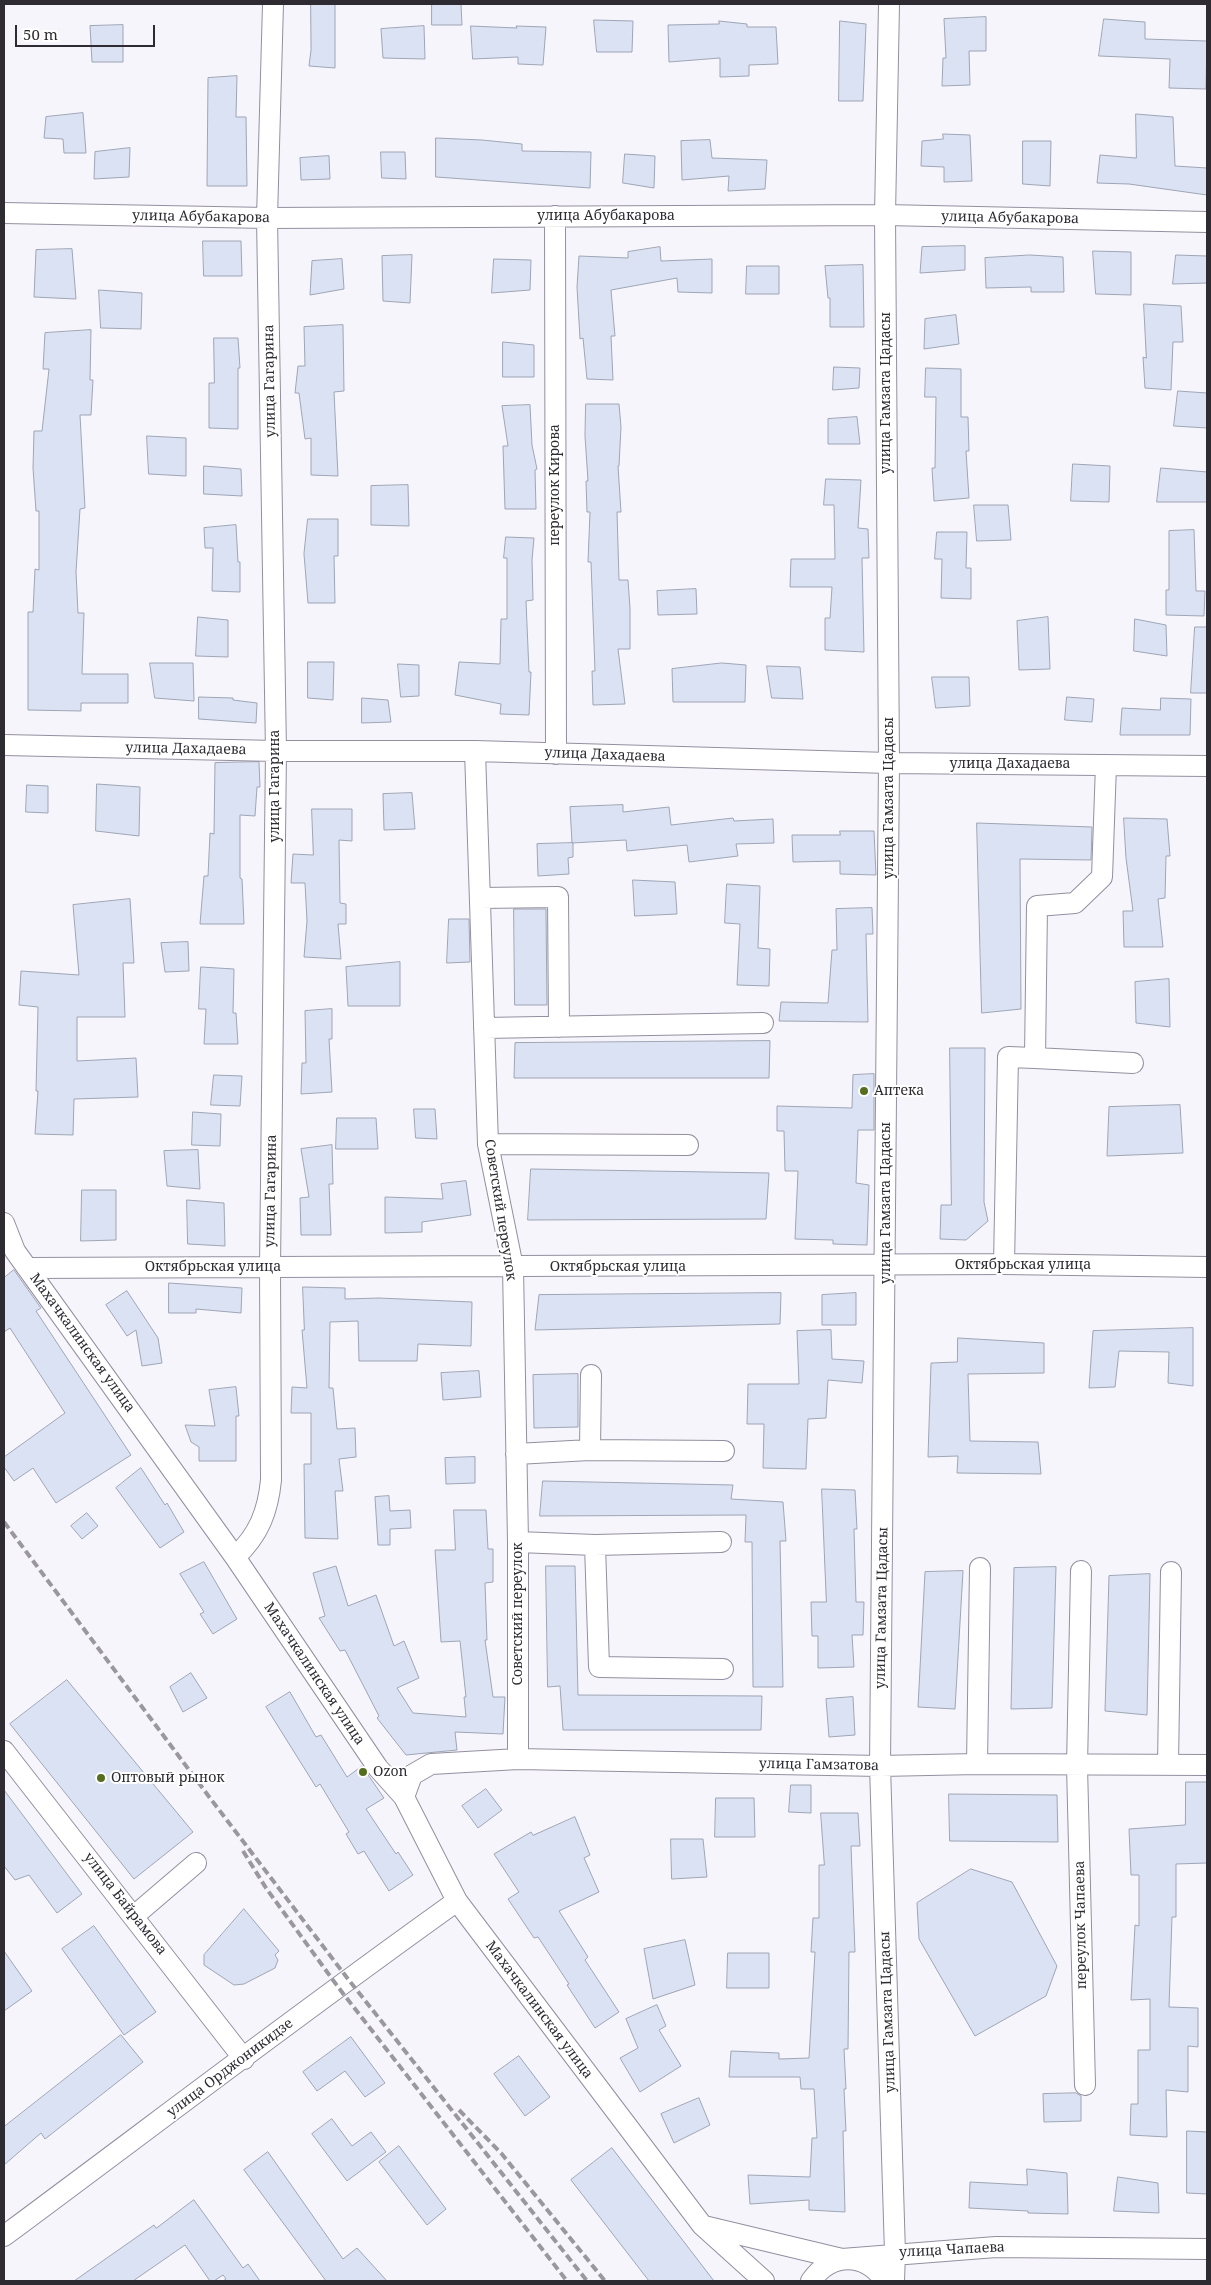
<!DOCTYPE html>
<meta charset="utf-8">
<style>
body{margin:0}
#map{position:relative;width:1211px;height:2285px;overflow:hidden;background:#f7f5fc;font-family:"Noto Serif",serif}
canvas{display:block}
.frame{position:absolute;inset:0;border:5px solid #2e2c32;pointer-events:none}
.scale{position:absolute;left:15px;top:25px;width:140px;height:22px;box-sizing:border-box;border:2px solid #2e2c32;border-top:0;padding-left:6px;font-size:15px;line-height:18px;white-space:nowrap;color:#2e2c32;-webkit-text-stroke:4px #fff;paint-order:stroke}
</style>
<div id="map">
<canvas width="1211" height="2285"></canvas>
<div class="frame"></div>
<div class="scale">50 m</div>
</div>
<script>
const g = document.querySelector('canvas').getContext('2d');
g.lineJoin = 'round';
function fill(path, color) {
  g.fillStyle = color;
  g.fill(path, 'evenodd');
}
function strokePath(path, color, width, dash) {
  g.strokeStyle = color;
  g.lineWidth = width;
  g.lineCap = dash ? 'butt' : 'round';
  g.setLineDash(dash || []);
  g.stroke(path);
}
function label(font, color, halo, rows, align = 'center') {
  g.font = font + ' "Noto Serif",serif';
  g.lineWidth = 4;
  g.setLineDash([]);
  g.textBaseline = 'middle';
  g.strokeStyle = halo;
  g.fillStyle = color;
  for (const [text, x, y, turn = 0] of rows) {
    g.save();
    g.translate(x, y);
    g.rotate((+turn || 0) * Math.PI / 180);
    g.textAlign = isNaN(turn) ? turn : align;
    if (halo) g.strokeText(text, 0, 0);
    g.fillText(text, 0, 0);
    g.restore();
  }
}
const building = new Path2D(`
 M311 4H335V68L309 66 311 50Z
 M432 4H461L462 25H432Z
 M986 17V51H969L970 85 942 86 943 58H946L944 19Z
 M1104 19 1145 22V39L1207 41 1206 89 1169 88 1170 59 1099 56Z
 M594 20 633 21 632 52H597Z
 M719 21 747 24V27H776L778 64 749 65V76L720 77V58L669 62 668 25 719 24Z
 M840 21 866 24 863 101H839Z
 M123 25V62H92L90 26Z
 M424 26 425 59 383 58 381 29Z
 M471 26 517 28 516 26 546 27 543 65 518 64V57L473 59Z
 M237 76 236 117H246L247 186H207L208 78Z
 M83 113 86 153H64L63 139 44 138 46 117Z
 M1136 114 1173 117 1175 166 1207 168V195L1129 184 1097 183 1100 155 1136 158Z
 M943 134 970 135 972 181 944 182V167L921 166 922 141 943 139Z
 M436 138 482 140 522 144V151L591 152 590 188 436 177Z
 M710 140 712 158 767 160 765 189 728 191 729 176 682 180 681 141Z
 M1023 141H1051L1050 186 1023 184Z
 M130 148 129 177 94 179 95 152Z
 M381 152H405L406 179 382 178Z
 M625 154 655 156 654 188 623 183Z
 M329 156 330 179 301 180 300 158Z
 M203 241H241L242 276H204Z
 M965 246V270L920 273 922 247Z
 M660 247 661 261 712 259V293L678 292 677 278 611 290 615 336H611L613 380 587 379 583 338 580 339 577 287 579 256 628 258V252Z
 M72 249 76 299 34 297 36 250Z
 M1093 251 1131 252V295L1096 294Z
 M412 255 410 303 383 301 382 256Z
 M1030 255 1063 257 1064 292H1031V287L986 288 985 258Z
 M1176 255 1207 256V283L1173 284Z
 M342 259 344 289 310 295 312 261Z
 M494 259 531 260 530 290 492 293Z
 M863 265 864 327H830V298H828L825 266Z
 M747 266H779V294H746Z
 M99 290 142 293 141 329 101 328Z
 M1144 304 1181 306 1183 342H1173L1171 390 1145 388 1143 357 1146 358Z
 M956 315 959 344 924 349 925 319Z
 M343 325 344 391 334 392 338 476 311 475V438L305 439 299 393H295L298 366H305L304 327Z
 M91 330 90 380H93L91 415H80L85 508 80 509 76 572 78 613H84L82 674H128V703H81V711L28 710V612H33L35 569 39 570V511H36L33 468 34 431H42L49 369H43L45 333Z
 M214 338H238L240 368H238V429L209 428V383H214Z
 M503 342 534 345V377H503Z
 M834 367 860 368 859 388 833 390Z
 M926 368 961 369V417H968L969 451H966L969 498 934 501 932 468H935L936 397H925Z
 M1178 391 1207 393V428L1174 426Z
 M586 404H619L621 427 619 466H618L621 512H617L619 580H628L630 608V649H618L625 704 593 705 592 671H595L591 562H588L590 512H587L586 481H588L585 436Z
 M530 405 532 445 537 469 535 470 536 509H505L503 446H508L502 406Z
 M857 417 860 444H828V419Z
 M147 436 186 438V476L149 474Z
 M1073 464 1110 466 1109 502 1071 501Z
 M204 466 241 469 242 496 204 494Z
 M1161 468 1207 472V502H1157Z
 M826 479 861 480 858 528 868 529 869 558H862L864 652 825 650V618H830L832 587H790L791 559H835L834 505H824Z
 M408 485 409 526 371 525V486Z
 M974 505H1008L1011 540 977 541Z
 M308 519H338V556H334L335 603H308L304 554Z
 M236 525 238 562H240V592L212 591 213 548H205L204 528Z
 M1194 530 1196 591H1205L1204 616 1166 615V590H1169V531Z
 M937 532H967L966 568H971V599L941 598 942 559H935Z
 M506 537 534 538 532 560 533 600 526 601 529 672H531L529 715 500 714 501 704 455 695 459 662 500 664 501 619H507V558H504Z
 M696 589 697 614 658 615 657 591Z
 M198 617 228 620V657L196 656Z
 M1048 617 1050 669 1019 670 1017 621Z
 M1135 619 1166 625 1167 656 1134 651Z
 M1195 627H1207V693H1191Z
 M308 662H334L333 700 308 698Z
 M150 663H193L194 701 155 698Z
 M722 663 746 665 745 702H673L672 669Z
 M398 664 419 665V696L401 697Z
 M767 666 800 667 803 699 772 698Z
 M932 677H969L970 706 936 708Z
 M199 697 233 698V700L257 703 256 723 199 719Z
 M1067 697 1094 699 1092 722 1065 720Z
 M362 698 388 700 391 722 362 723Z
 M1161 698 1191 699 1190 735H1120L1122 708 1160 710Z
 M259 762 260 787H257L255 816 240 815V878L242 879 244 924H200L204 876H208L210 833 214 834 215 763Z
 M97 784 140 787 139 836 96 831Z
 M27 785 48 786V813L26 812Z
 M412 793 415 829 384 830 383 794Z
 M623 805V812L669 807 671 825 733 818 734 821 773 819 774 843 736 844 738 856 689 862 687 845 627 851 626 840 572 843 570 807Z
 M312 809H352V841L339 840 340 903 346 904V924H338L341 959 304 957 307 921 305 883H291L293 854 313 855Z
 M1124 818 1167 819 1170 856H1166L1165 898 1158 899 1163 947H1124L1123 911H1133L1126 858Z
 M977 823 1092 827 1091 860 1020 859 1021 1009 982 1013Z
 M840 831H874L876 875 840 874V861L793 862 792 835H840Z
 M573 843V857L568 858 569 874 538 876 537 844Z
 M633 880 675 882 677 914 635 916Z
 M727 884 760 886 758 948 770 949 769 986 737 985 740 924 725 923Z
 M130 899 134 963H123L125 1017H77V1061L136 1058 138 1097 74 1099 73 1135 35 1134 38 1091H36L38 1007 19 1005 21 971 79 975 73 905Z
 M872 908 873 934H866L868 1022 779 1021 781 1002 828 1003 832 950H837L836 909Z
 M514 909H546L547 1005H515Z
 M449 919H469L470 962 447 963Z
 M188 942 189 971 165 972 161 943Z
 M400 962V1006H348L346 967Z
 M201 967 234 969 233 1013H236L238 1044H204L206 1009H199Z
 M1169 979 1170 1027 1136 1023 1135 982Z
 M332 1009V1039H329L332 1092 301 1094 302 1063H306L305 1011Z
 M770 1041 769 1078H514L515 1043Z
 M950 1048H985L984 1202 988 1221 966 1240 940 1239 941 1205H951Z
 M874 1074V1130H858L856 1183 869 1185 867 1245 833 1244V1240L795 1239 798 1171H785L784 1131H777V1106L852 1108 853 1075Z
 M214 1075 242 1076 240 1106 211 1105Z
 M1180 1105 1183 1153 1107 1156 1109 1107Z
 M414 1109H435L437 1139 416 1138Z
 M193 1112 221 1114 220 1146 192 1145Z
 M337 1118H376L378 1149H336Z
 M332 1145 333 1184H329L331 1235H301L300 1198 309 1197 301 1149Z
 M198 1150 200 1189 167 1186 164 1151Z
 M531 1169 769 1173 766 1219 528 1220Z
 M466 1181 471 1215 422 1222V1232L385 1233V1197L443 1199 441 1184Z
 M82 1190H116V1240L81 1241Z
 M187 1200 224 1203 225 1246 188 1244Z
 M14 1270 41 1308 36 1311 131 1455 56 1503 33 1468 14 1481 4 1467V1457L65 1413 10 1328 4 1332V1278Z
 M169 1283 242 1288 241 1313 196 1309V1313H169Z
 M303 1287 345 1288V1299L379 1298 472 1302 471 1346 418 1344 417 1361H359L358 1321 330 1322 329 1388H333L337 1429 355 1428 356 1457 339 1459 343 1491H335L338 1539 305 1538 304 1464H311V1413H291L292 1387 307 1388 302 1330H304Z
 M127 1291 158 1338 162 1363 142 1366 136 1330 127 1336 106 1305Z
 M781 1293 780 1324 535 1330 539 1295Z
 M856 1293V1325H822V1295Z
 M1193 1328V1386L1168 1383 1169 1352 1119 1351 1115 1387 1089 1388 1093 1331Z
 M831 1330 832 1359 864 1361 862 1383 828 1380 826 1418 808 1419 806 1469 763 1468 764 1424H747L748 1384H799L797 1331Z
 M958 1338 1044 1343V1373L968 1374 970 1441 1038 1442 1041 1474 957 1473 958 1456 928 1457 931 1363 957 1362Z
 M479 1371 481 1397 443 1400 441 1373Z
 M578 1374V1427L534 1428 533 1375Z
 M236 1387 239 1416H236V1461H199V1447L191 1442 185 1425 215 1426 209 1390Z
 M475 1457V1483L446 1484 445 1458Z
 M141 1468 165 1505 167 1503 184 1532 160 1548 116 1488Z
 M543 1481 733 1485 731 1499 783 1502 786 1541H780L783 1687H753L752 1542H745L746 1515 540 1516Z
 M822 1489 855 1490 857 1529H854L856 1602H864L863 1635H852L854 1667 818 1668V1636H812L811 1602H826Z
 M389 1496 390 1511 410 1510 411 1528 390 1529V1545H378L375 1497Z
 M454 1510H486L488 1549H493V1582L485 1583 487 1640H485L493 1697H505L503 1734 455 1732 457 1750 406 1755 377 1718 379 1716 345 1650 340 1651 319 1618 325 1616 313 1573 336 1566 348 1606 376 1595 394 1646 404 1641 419 1678 397 1688 413 1713 466 1717 464 1697H466L460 1641 441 1642 435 1550H455Z
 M87 1513 98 1526 82 1539 71 1526Z
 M204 1562 237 1619 213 1634 200 1614 204 1612 180 1574Z
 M546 1566H575L578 1695 762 1696 761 1730H563L560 1686 548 1687Z
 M1056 1567 1052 1708 1011 1709 1014 1568Z
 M963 1571 955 1709 918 1707 925 1572Z
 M1150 1574 1147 1715 1105 1711 1109 1576Z
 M191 1673 207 1698 183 1712 170 1687Z
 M67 1680 193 1832 134 1879 10 1724Z
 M290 1692 316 1737 321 1735 347 1777 362 1766 384 1798 366 1809 396 1854 398 1852 413 1875 389 1891 364 1851 358 1854 346 1834 349 1832 320 1784 316 1787 266 1707Z
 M853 1697 855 1735 829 1737 826 1699Z
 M1186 1782H1207V1863L1176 1864V1917H1172L1169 2007 1198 2008V2047L1188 2046V2092L1166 2090 1167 2137 1130 2135 1131 2104H1138V2050H1150V1999L1131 2000 1135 1925 1139 1926V1875H1131L1129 1829 1185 1825Z
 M791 1785H811V1813L789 1812Z
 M486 1789 502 1810 478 1828 462 1806Z
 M4 1790 82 1894 57 1913 29 1875 15 1880 4 1866Z
 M949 1794 1057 1795 1058 1842 950 1841Z
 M716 1798H754L755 1837H715Z
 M821 1813H858L860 1846H851L855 1952H849L848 2049H844L846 2089H844L846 2131H843L845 2212 809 2210V2200L750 2204 748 2175 810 2177 812 2138H817L814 2089H801L800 2077H729L731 2051 779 2053V2059L809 2058 815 1952H811L813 1918H819V1865H824Z
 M575 1817 590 1855 584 1858 599 1892 559 1911 588 1957 585 1960 619 2012 595 2028 567 1985 569 1984 538 1937 534 1938 508 1899 519 1892 494 1854 531 1832 533 1835Z
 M671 1839H703L707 1877 672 1879Z
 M971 1869 1012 1882 1057 1966 1046 1996 975 2036 919 1939 917 1903Z
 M244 1909 279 1951 275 1955 278 1960 275 1968 244 1984 234 1985 204 1965V1955Z
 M94 1926 156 2012 124 2035 62 1949Z
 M685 1940 695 1985 653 1999 644 1949Z
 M4 1951 32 1991 4 2011Z
 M728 1953H769V1988H727Z
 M657 2005 666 2026 659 2030 681 2066 640 2092 620 2058 638 2048 626 2019Z
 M121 2035 143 2062 45 2139 41 2133 4 2165V2127Z
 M351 2037 385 2083 365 2097 345 2071 317 2091 303 2072Z
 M519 2056 550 2097 525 2116 494 2074Z
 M1076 2093 1081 2096V2121L1044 2122 1043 2094Z
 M699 2098 710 2125 674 2143 661 2114Z
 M332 2119 352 2146 371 2132 386 2152 347 2181 312 2134Z
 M1187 2131 1207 2132V2194L1187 2193Z
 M399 2146 446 2209 427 2225 379 2162Z
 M612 2148 714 2281H649L571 2180Z
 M268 2152 343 2259 357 2248 387 2281H326L244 2170Z
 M1027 2169 1067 2173 1068 2214 1028 2213V2211L969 2208 970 2182 1027 2185Z
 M1118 2177 1158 2183 1159 2213 1114 2211Z
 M194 2200 243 2268 248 2264 260 2281H223L226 2279 223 2275 214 2281H210L185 2245 133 2281H74L154 2225 156 2228Z`);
fill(building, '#dae2f3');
strokePath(building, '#9ea5b5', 1);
const minor = new Path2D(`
 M889 4 885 215 889 763 880 1766 895 2253 894 2281
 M4 213 267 218 885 215 1207 222
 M555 216 556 754
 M4 745 276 751H475L889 763 1207 766
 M475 751 488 1144 513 1267 518 1542V1759
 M480 898 558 897 559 1027
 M484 1028 763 1023
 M1035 1058 1133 1063
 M488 1144 688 1145
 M4 1223 15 1251 235 1557 378 1768 404 1797 457 1901 702 2225 764 2281
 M1004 1264 1008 1057 1035 1058 1037 906 1075 903 1102 877 1106 765
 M28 1268 1004 1264 1207 1267
 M590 1450 591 1375
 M516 1454 590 1450 724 1451
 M518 1542 595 1545 721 1542
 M595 1545 599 1667 723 1669
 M235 1557C259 1535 268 1511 271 1480L270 1267 276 751 267 218 273 4
 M1081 1571 1077 1766 1085 2085
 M4 1751 244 2059
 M977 1764 980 1568
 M1168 1765 1171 1572
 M404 1797 412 1775 431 1764 518 1759 880 1766 977 1764 1207 1765
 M134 1916 196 1863
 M704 2226 842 2259 996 2247 1207 2249
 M4 2236C155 2124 304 2010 457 1901
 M811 2281C831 2252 865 2252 885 2281`);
strokePath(minor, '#948f9f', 22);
strokePath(minor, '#fff', 20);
strokePath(new Path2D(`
 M4 1522 210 1798 348 1979 587 2281
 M243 1851 266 1888 338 1987 567 2281
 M459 2110 501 2153 605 2281`), '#9a989e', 4, [8, 4]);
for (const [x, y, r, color] of [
 [864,1091,5,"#546d1f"],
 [363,1772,5,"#546d1f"],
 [101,1778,5,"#546d1f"]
]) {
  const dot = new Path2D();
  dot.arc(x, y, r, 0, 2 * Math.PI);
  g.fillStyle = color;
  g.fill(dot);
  strokePath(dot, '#fff', 2);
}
label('14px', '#2e2c32', '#fff', [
 ["улица Абубакарова",606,216],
 ["улица Абубакарова",201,217,1],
 ["улица Абубакарова",1010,218,1],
 ["улица Гагарина",270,381,-91],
 ["улица Гамзата Цадасы",886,393,-90],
 ["переулок Кирова",555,485,-90],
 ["улица Дахадаева",186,749,1],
 ["улица Дахадаева",605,755,2],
 ["улица Дахадаева",1010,764],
 ["улица Гагарина",275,786,-90],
 ["улица Гамзата Цадасы",889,798,-90],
 ["улица Гагарина",271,1191,-89],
 ["улица Гамзата Цадасы",886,1203,-90],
 ["Советский переулок",500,1210,81],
 ["Октябрьская улица",1023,1265],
 ["Октябрьская улица",213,1267],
 ["Октябрьская улица",618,1267],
 ["Махачкалинская улица",82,1343,54],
 ["улица Гамзата Цадасы",882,1608,-89],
 ["Советский переулок",518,1614,-90],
 ["Махачкалинская улица",314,1674,56],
 ["улица Гамзатова",819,1765,1],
 ["улица Байрамова",125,1904,52],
 ["переулок Чапаева",1081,1925,-91],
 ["Махачкалинская улица",539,2010,53],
 ["улица Гамзата Цадасы",888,2012,-92],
 ["улица Орджоникидзе",230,2068,-37],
 ["улица Чапаева",952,2250,-3]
]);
label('14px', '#2e2c32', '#fff', [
 ["Аптека",874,1091],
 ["Ozon",373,1772],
 ["Оптовый рынок",111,1778]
], 'left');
</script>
